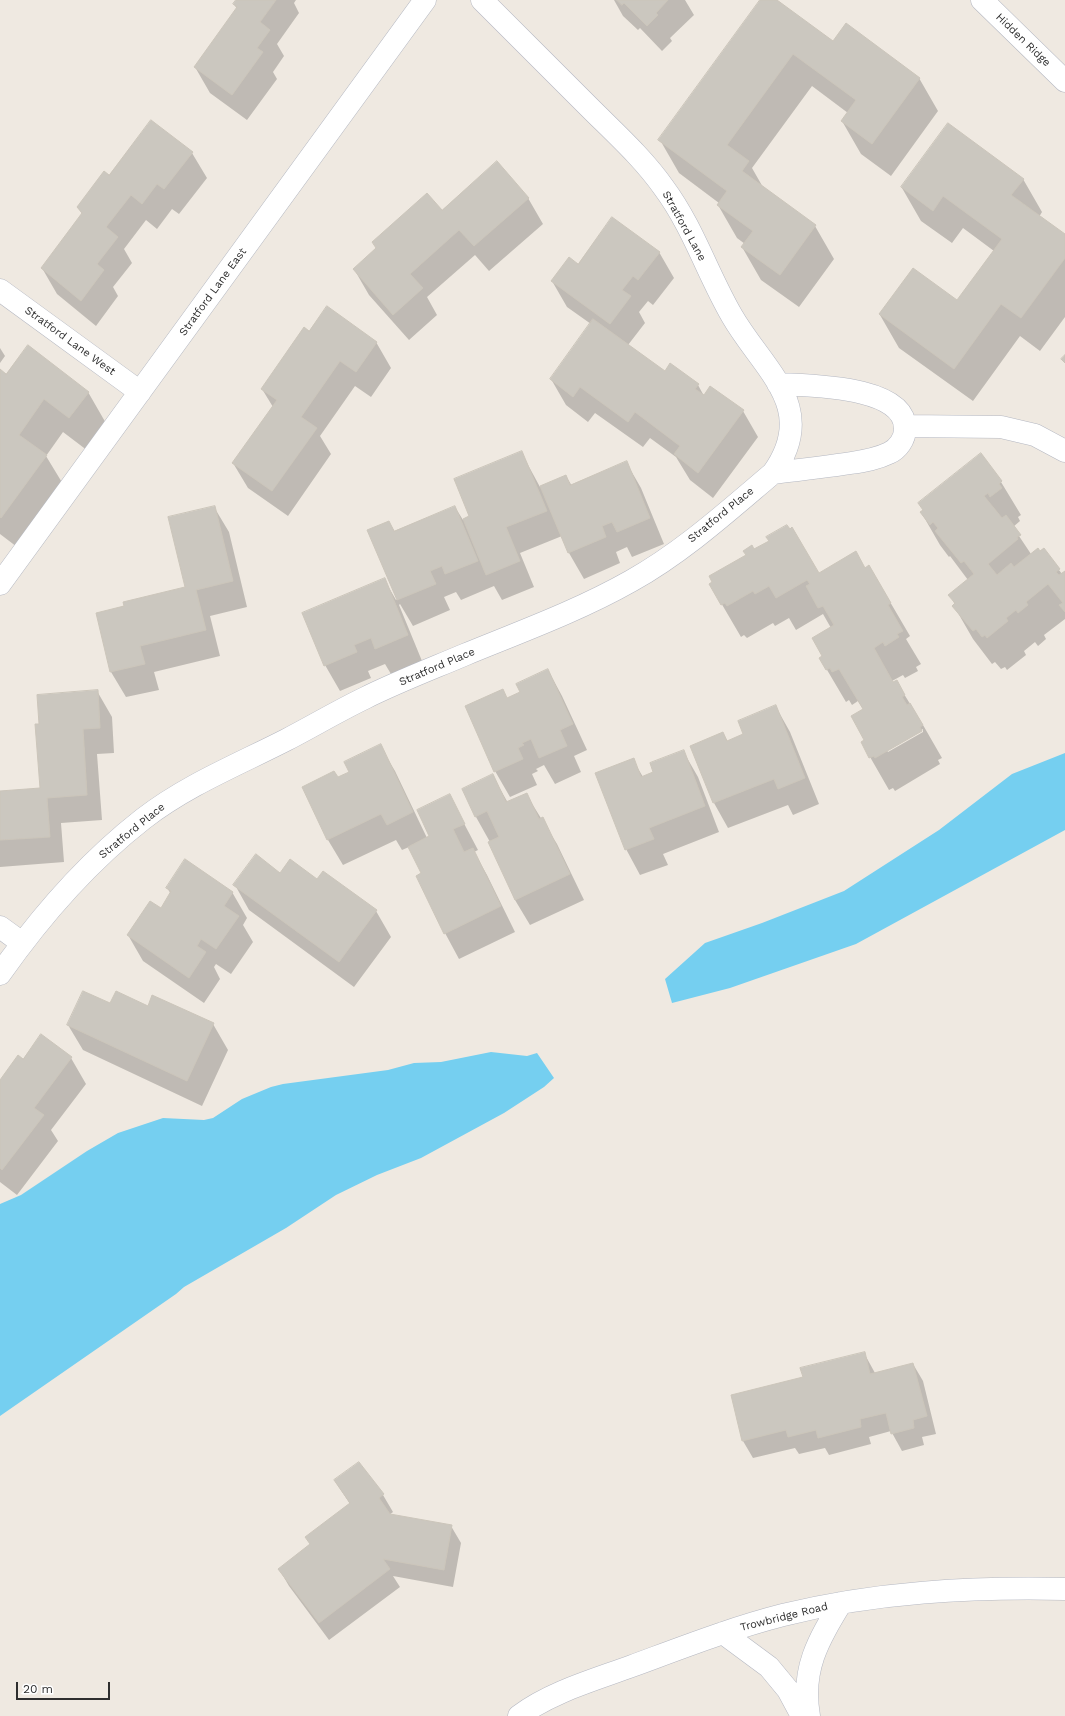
<!DOCTYPE html>
<style>
body{margin:0}
#map{position:relative;width:1065px;height:1716px;overflow:hidden;background:#efe9e1;font-family:"Work Sans",sans-serif}
canvas{display:block}
.scale{position:absolute;left:16px;top:1682px;width:94px;height:18px;box-sizing:border-box;border:2px solid #2e2e2e;border-top:0;padding-left:5px;font-size:12px;line-height:14px;white-space:nowrap;color:#2e2e2e;-webkit-text-stroke:3px #fff;paint-order:stroke}
</style>
<div id="map">
<canvas width="1065" height="1716"></canvas>
<div class="scale">20 m</div>
</div>
<script>
const g = document.querySelector('canvas').getContext('2d');
g.lineJoin = 'round';
function fill(path, color) {
  g.fillStyle = color;
  g.fill(path, 'evenodd');
}
function strokePath(path, color, width, dash) {
  g.strokeStyle = color;
  g.lineWidth = width;
  g.lineCap = dash ? 'butt' : 'round';
  g.setLineDash(dash || []);
  g.stroke(path);
}
function label(font, color, halo, rows, align = 'center') {
  g.font = font + ' "Work Sans",sans-serif';
  g.lineWidth = 3;
  g.setLineDash([]);
  g.textBaseline = 'middle';
  g.strokeStyle = halo;
  g.fillStyle = color;
  for (const [text, x, y, turn = 0] of rows) {
    g.save();
    g.translate(x, y);
    g.rotate((+turn || 0) * Math.PI / 180);
    g.textAlign = isNaN(turn) ? turn : align;
    if (halo) g.strokeText(text, 0, 0);
    g.fillText(text, 0, 0);
    g.restore();
  }
}
fill(new Path2D(`
 M1065 753V830L856 944 730 988 672 1003 665 979 705 943 762 923 844 891 939 830 1012 774Z
 M491 1052 527 1056 537 1053 554 1078 544 1087 504 1113 421 1158 377 1175 336 1195 286 1228 184 1287 176 1294 0 1416V1204L21 1195 87 1151 118 1133 163 1118 204 1120 213 1118 242 1099 271 1087 283 1084 388 1070 414 1063 441 1062Z`), '#75cff0');
fill(new Path2D(`
 M237 0H296L294 3 299 13 277 44 284 56 273 72 277 79 247 120 210 93 195 67 237 9 234 4Z
 M614 0H685L694 15 670 38 672 41 662 51 640 28 638 30 623 16Z
 M761 0H775L833 42 919 78 938 111 891 176 861 154 842 121 848 113 812 86 752 168 764 189 815 226 834 259 799 307 761 280 742 247 745 244 737 238 718 205 719 203 679 173 660 140Z
 M192 153 207 178 179 214 172 209 157 229 146 220 124 249 132 263 113 287 118 296 96 326 57 294 42 268 82 214 78 207 110 176Z
 M1023 179 1042 212 1039 217 1065 235V317L1040 351 1020 336 973 401 899 348 880 315 957 302 994 251 963 228 952 243 921 221 902 188Z
 M528 198 543 224 489 271 475 255 427 297 437 315 409 340 369 295 354 269 377 249 442 211Z
 M659 252 674 278 653 305 648 301 639 312 645 323 628 345 665 373 698 385 704 396 743 411 758 437 713 498 690 480 676 457 650 438 643 447 595 413 588 422 566 405 551 379 591 324 567 307 552 281 578 265Z
 M310 333 376 342 391 368 371 397 355 386 320 436 331 454 288 516 248 488 233 463 273 407 262 389Z
 M0 348 5 356 0 363Z
 M0 370 6 375 88 392 107 425 88 451 63 432 46 456 66 489 21 550 0 534Z
 M521 452 540 487 566 476 572 486 626 462 641 488 664 544 632 557 627 547 616 552 620 563 584 579 569 553 562 536 520 553 534 587 502 600 494 586 461 600 456 592 444 597 450 610 413 626 400 604 399 605 422 661 391 674 385 664 368 671 371 678 340 691 325 665 384 579 396 600 398 599 389 522 395 532 455 507 463 520 471 517Z
 M980 455 1001 482 1021 515 1018 517 1020 521 1013 527 1031 554 1039 552 1043 549 1062 574 1065 572V619L1044 635 1046 639 1038 646 1035 642 1024 651 1026 655 1007 670 1005 667 1001 669 995 662 992 664 973 639 954 606 955 605 950 595 968 580 950 556 949 557 940 545 921 512Z
 M214 507 229 532 247 607 210 616 220 656 154 672 159 690 126 697 111 672 97 614 186 588Z
 M754 551 819 574 865 569 869 566 910 636 906 639 921 664 916 667 918 671 905 678 903 675 892 681 893 683 896 681 923 725 942 758 938 760 940 764 895 791 893 788 889 790 862 743 866 741 864 710 858 701 852 705 849 700 846 702 820 658 823 657 831 628 823 614 796 630 789 618 775 626 773 623 747 638 744 635 741 637 710 584ZM923 729V732L888 752 887 750Z
 M548 670 562 696 587 750 574 756 581 772 555 784 544 765 536 769 538 771 532 774 537 785 510 797 495 771 507 699 521 693Z
 M97 691 112 717 114 753 97 754 102 820 61 823 64 862 0 867V792L41 789 40 725Z
 M776 707 790 732 819 804 793 815 788 805 728 828 714 803 723 733 728 742 745 735Z
 M380 746 395 771 427 838 431 836 449 795 478 850 474 852 487 875 515 932 459 959 445 933 422 873 409 847 402 850 396 840 343 865 328 840 303 787 338 778 350 772Z
 M683 751 698 777 719 832 663 854 668 865 640 875 626 849 633 760 643 777 654 773Z
 M493 776 508 803 526 794 557 844 584 900 530 925 515 900 490 842 476 817 463 789Z
 M280 874 317 880 376 911 391 937 354 987 249 910 235 885Z
 M167 888 232 892 247 918 243 925 253 942 231 974 216 964 214 967 220 979 204 1003 143 961 128 935 161 909 171 894Z
 M110 1005 213 1024 228 1050 202 1106 83 1050 68 1025Z
 M71 1058 86 1084 51 1130 58 1141 17 1195 0 1182V1081Z
 M864 1353 875 1373 913 1364 923 1381 936 1434 922 1437 924 1445 902 1451 891 1431 869 1437 871 1444 829 1455 825 1448 799 1454 795 1448 753 1458 743 1441 804 1378Z
 M359 1463 383 1495 393 1512 389 1515 451 1526 461 1543 453 1587 393 1576 400 1587 329 1640 289 1586 279 1569 311 1545 350 1504 335 1481Z`), '#0003');
const building = new Path2D(`
 M236 0H276L260 22 270 30 257 48 263 52 232 95 194 67 237 7 233 4Z
 M617 0H668L656 13 658 15 647 26 624 3 622 5Z
 M760 0H777L833 41 846 23 920 78 872 144 841 121 856 100 793 54 727 145 749 161 742 171 816 225 780 275 741 247 753 231 717 205 727 191 658 140Z
 M151 120 193 152 164 189 157 184 142 204 131 195 106 227 118 237 97 264 104 270 81 301 41 268 82 213 77 207 104 171 109 175Z
 M948 123 1024 179 1011 195 1065 234V258L1021 318 1001 304 954 369 879 314 913 268 957 300 1002 239 943 196 933 211 901 187Z
 M497 161 529 198 474 246 459 230 410 274 423 288 393 315 353 269 376 248 372 242 427 193 442 210Z
 M612 217 660 252 638 280 633 276 622 290 631 296 610 324 551 281 569 257 578 264Z
 M327 306 377 342 356 372 340 361 301 417 317 428 272 491 232 463 277 400 261 389 304 327 309 331Z
 M593 319 665 371 670 363 699 384 695 389 704 395 710 386 744 410 698 473 674 454 680 446 635 412 628 422 580 387 573 397 550 379Z
 M28 345 89 392 69 418 44 399 19 435 47 455 1 518 0 517V369L6 374Z
 M1065 355V363L1061 359Z
 M522 451 547 511 506 527 520 561 486 575 463 519 469 516 454 479Z
 M981 453 1002 481 999 484 1002 488 990 497 988 493 984 496 1002 518 1006 515 1021 535 1017 537 1018 539 988 564 997 575 1011 563 1014 567 1038 548 1040 551 1044 548 1060 569 1056 572 1059 575 1065 571V612L1059 605 1063 603 1048 584 1026 602 1028 605 1018 613 1016 610 1006 618 1008 621 987 638 985 635 982 637 976 629 973 631 952 606 955 603 948 595 974 574 964 561 961 563 935 531 938 528 933 522 930 525 920 512 923 510 918 503Z
 M627 461 650 518 617 532 612 522 602 526 606 537 568 553 540 486 566 475 570 485Z
 M215 506 233 581 196 590 206 630 140 646 145 664 110 672 96 613 124 606 123 602 185 587 168 517Z
 M455 506 478 561 445 574 442 566 430 571 436 584 397 600 367 530 389 521 394 531Z
 M787 525 790 529 792 527 819 573 856 551 865 568 869 565 891 603 888 605 903 631 897 634 899 637 885 646 883 642 874 648 893 682 897 680 905 695 902 697 907 705 910 703 923 725 920 727 922 731 875 758 874 756 869 758 861 742 864 740 851 716 863 709 839 669 832 672 830 668 826 670 819 658 822 656 812 638 834 625 823 606 818 608 806 586 810 584 807 580 776 598 769 586 755 594 753 591 727 606 725 603 721 605 709 584 712 582 709 576 746 555 743 551 752 545 754 549 769 541 766 537Z
 M385 578 408 635 375 649 371 638 354 645 357 652 324 666 302 613Z
 M548 669 573 724 560 730 567 746 539 758 531 739 522 743 524 745 518 748 523 759 494 772 465 706 503 689 507 698 520 692 516 684Z
 M98 690 100 728 83 729 87 795 47 798 50 837 0 840V791L40 788 35 724H39L37 695Z
 M776 705 805 778 778 789 774 779 713 803 690 746 723 732 727 741 743 734 738 721Z
 M381 744 413 812 387 825 381 814 327 840 302 787 334 771 338 777 349 772 344 762Z
 M684 750 705 806 649 828 654 839 625 850 595 773 634 758 641 777 653 772 650 763Z
 M493 774 506 802 527 793 539 819 543 817 570 874 515 900 488 842 499 837 487 811 475 817 462 789Z
 M450 794 465 824 453 829 464 852 473 848 501 906 444 934 416 876 421 873 408 847 429 836 417 810Z
 M256 854 280 873 290 859 317 879 323 871 377 910 339 962 233 885Z
 M185 859 233 892 224 906 239 916 216 949 201 939 197 946 206 952 189 978 127 935 150 901 161 908 171 891 166 888Z
 M83 991 110 1003 116 991 148 1006 152 995 214 1023 187 1081 67 1025Z
 M41 1034 72 1057 34 1108 44 1115 2 1170 0 1168V1080L18 1055 23 1059Z
 M865 1352 870 1374 913 1363 927 1416 913 1420 914 1428 891 1434 886 1413 860 1419 861 1427 818 1438 816 1430 788 1437 786 1430 742 1441 731 1395 803 1377 800 1368Z
 M359 1462 384 1494 379 1498 390 1514 452 1525 444 1570 383 1559 390 1569 319 1623 278 1569 310 1544 305 1537 350 1503 334 1480Z`);
fill(building, '#cbc7bf');
strokePath(building, '#cbc5ba', 1);
const minor = new Path2D(`
 M982 0 1065 81
 M0 290 140 392
 M905 426 1001 427 1035 435 1065 451
 M773 473C799 470 825 467 851 463 864 461 877 459 889 453 898 449 905 439 905 429 906 385 808 386 778 384
 M0 584 425 0
 M0 927 22 943
 M0 974C40 917 88 862 143 819 187 785 237 765 286 740 313 726 338 711 365 698 397 682 431 669 464 655 520 632 578 611 631 581 683 552 728 511 773 473 820 407 763 370 732 316 708 275 693 227 664 188 643 158 615 133 589 107 553 71 518 36 482 0
 M723 1633 769 1667 788 1690 802 1716
 M519 1716C551 1692 594 1680 632 1666 681 1648 732 1628 783 1615 876 1592 970 1587 1065 1589
 M809 1716C801 1669 818 1641 841 1603`);
strokePath(minor, '#b4b7c1', 23);
strokePath(minor, '#fff', 22);
label('11px', '#2e2e2e', '#fff', [
 ["Hidden Ridge",1023,40,44],
 ["Stratford Lane",684,226,61],
 ["Stratford Lane East",213,292,-54],
 ["Stratford Lane West",70,341,36],
 ["Stratford Place",721,515,-39],
 ["Stratford Place",437,667,-23],
 ["Stratford Place",132,831,-39],
 ["Trowbridge Road",784,1617,-14]
]);
</script>
